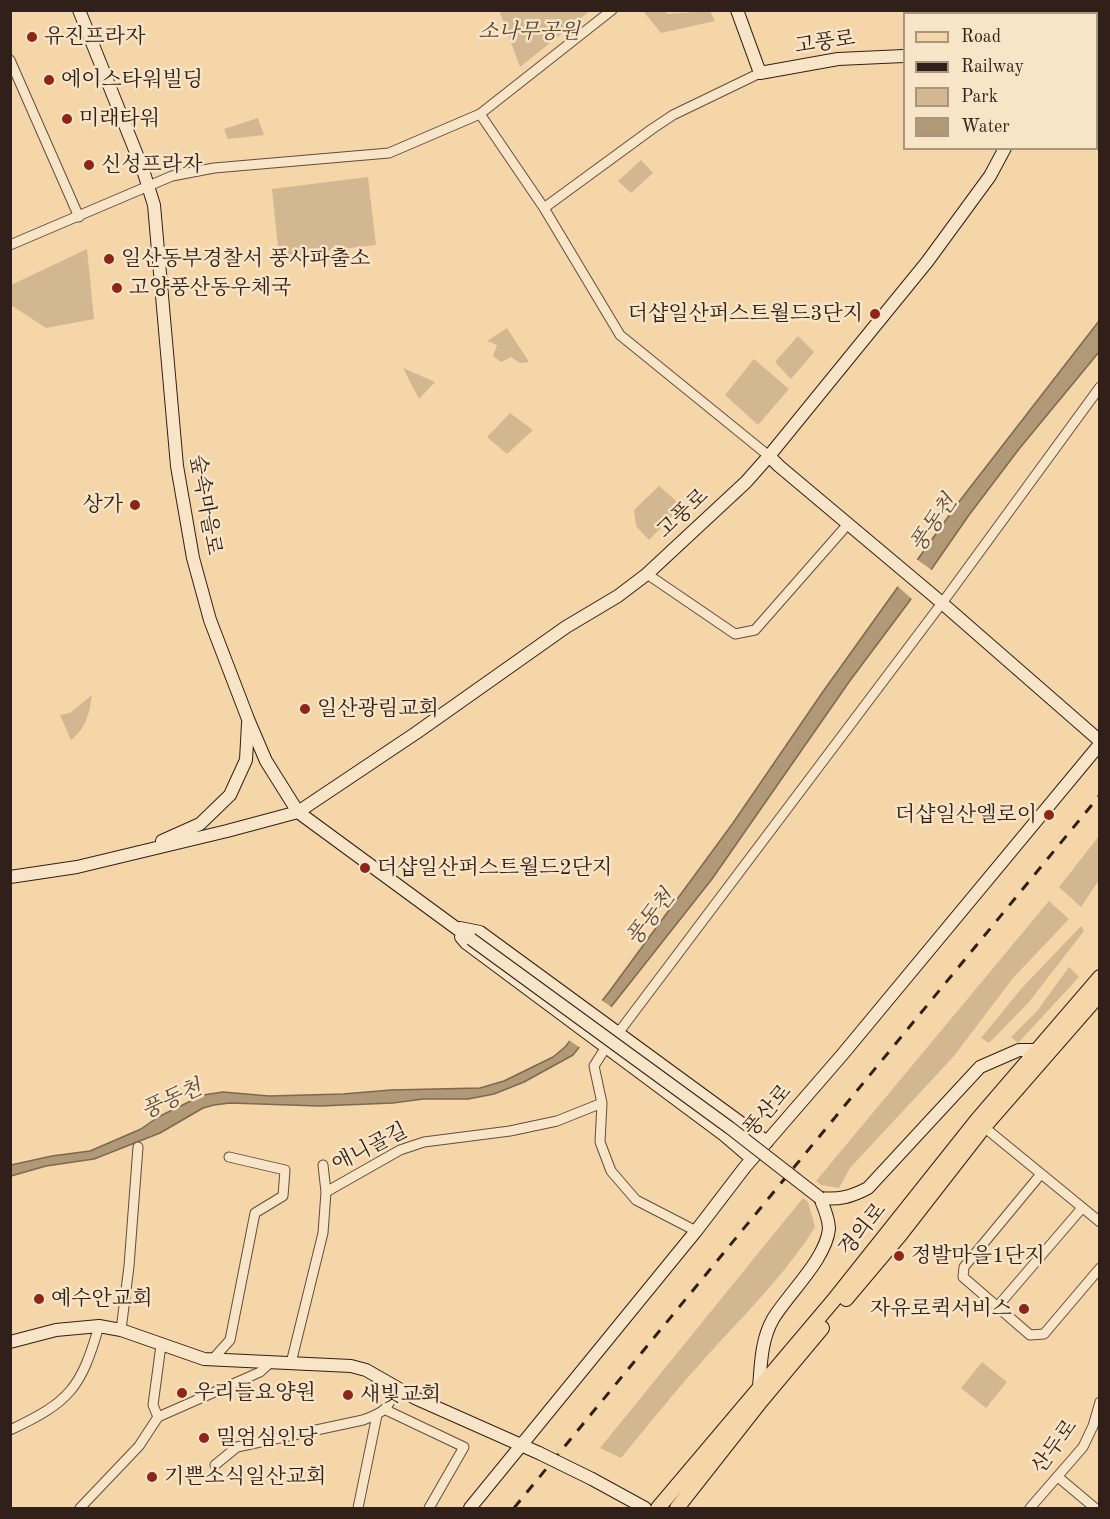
<!DOCTYPE html>
<meta charset="utf-8">
<style>
body{margin:0}
#map{position:relative;width:1110px;height:1519px;overflow:hidden;background:#f4d6a8;font-family:"Old Standard TT",serif}
canvas{display:block}
.frame{position:absolute;inset:0;border:12px solid #302019;pointer-events:none}
.legend{position:absolute;left:903px;top:12px;width:195px;height:138px;box-sizing:border-box;background:#f8e4c6;border:2px solid #a89681;margin:0;padding:8px 10px;list-style:none;font-size:18px;color:#302019}
.legend li{display:flex;align-items:center;gap:12px;height:30px}
.legend b{width:30px;border:2px solid #a89681}
</style>
<div id="map">
<canvas width="1110" height="1519"></canvas>
<div class="frame"></div>
<ul class="legend">
<li><b style="height:8px;background:#f4d6a8"></b>Road</li>
<li><b style="height:8px;background:#302019"></b>Railway</li>
<li><b style="height:16px;background:#d3b790"></b>Park</li>
<li><b style="height:16px;background:#b19877"></b>Water</li>
</ul>
</div>
<script>
const g = document.querySelector('canvas').getContext('2d');
g.lineJoin = 'round';
function fill(path, color) {
  g.fillStyle = color;
  g.fill(path, 'evenodd');
}
function strokePath(path, color, width, dash) {
  g.strokeStyle = color;
  g.lineWidth = width;
  g.lineCap = dash ? 'butt' : 'round';
  g.setLineDash(dash || []);
  g.stroke(path);
}
function label(font, color, halo, rows, align = 'center') {
  g.font = font + ' "Old Standard TT","Noto Serif KR",serif';
  g.lineWidth = 5;
  g.setLineDash([]);
  g.textBaseline = 'middle';
  g.strokeStyle = halo;
  g.fillStyle = color;
  for (const [text, x, y, turn = 0] of rows) {
    g.save();
    g.translate(x, y);
    g.rotate((+turn || 0) * Math.PI / 180);
    g.textAlign = isNaN(turn) ? turn : align;
    if (halo) g.strokeText(text, 0, 0);
    g.fillText(text, 0, 0);
    g.restore();
  }
}
fill(new Path2D(`
 M499 10H590V11L520 67Z
 M643 11H665L667 14 710 11 715 21 661 33Z
 M258 118 264 135 228 139 224 129Z
 M641 160 653 173 631 193 618 181Z
 M368 177 376 245 279 256 272 189Z
 M87 249 94 319 46 328 11 305V285Z
 M507 328 529 362 520 363 511 357 501 362 493 356 497 345 487 341Z
 M798 336 814 352 791 379 775 362Z
 M754 359 789 389 758 425 725 395Z
 M403 368 435 382 419 399Z
 M510 413 533 430 507 454 487 437Z
 M659 486 682 506 649 540 636 526 634 510Z
 M92 695C89 714 87 727 71 740L60 715 70 713Z
 M1099 836V880L1081 907 1059 887Z
 M1049 901 1069 919 1013 978 954 1056 850 1168 839 1188 821 1185 816 1181Z
 M1081 926 1084 931 1029 1002 989 1043 981 1038 1021 989Z
 M1069 967 1079 977 1018 1043 1011 1037 1037 1011Z
 M803 1198 808 1202 815 1227C785 1275 744 1315 706 1357 677 1389 649 1424 621 1458L600 1448Z
 M982 1362 1007 1382 986 1408 961 1388Z`), '#d3b790');
const water = new Path2D(`
 M1099 321V352L1019 449 969 515 908 603 849 682 712 879 573 1055 524 1082 494 1094 468 1099H423L393 1103 319 1106 230 1103 214 1105 203 1108 160 1133 94 1159 46 1166 11 1176V1165L52 1156 90 1151 141 1129 158 1117 203 1095 223 1092 269 1096 343 1094 391 1090 480 1088 504 1081 553 1057 565 1047 609 992 733 823 822 693 958 503Z`);
fill(water, '#b19877');
strokePath(water, '#7d6851', 1.5);
fill(new Path2D(`
 M915 558 933 571 913 600 896 585Z
 M600 999 614 1009 582 1049 567 1039Z`), '#f4d6a8');
const street = new Path2D(`
 M10 60 79 217
 M480 114 544 208 652 129 673 115 760 73
 M544 208 620 335 769 456
 M10 245 172 176 214 168 389 153 480 114 612 10
 M647 574 735 634 755 630 848 524
 M619 1032 948 595 1100 387
 M606 1047 594 1066 602 1103 600 1142 611 1171 636 1200 696 1231
 M984 1127 1100 1222
 M323 1165 326 1192
 M1041 1174 964 1267 963 1277 1030 1335 1044 1334 1100 1268
 M997 1307 1082 1208
 M121 1330 129 1266 138 1147
 M212 1360 230 1340 255 1213 283 1196 285 1170 229 1157
 M291 1363 323 1233 326 1192 400 1150 424 1142 510 1131 557 1121 602 1103
 M386 1410 464 1447 429 1508
 M158 1417 153 1405 161 1345
 M10 1430C70 1402 81 1388 99 1326
 M215 1465 237 1447 363 1420C385 1412 389 1409 396 1386
 M1058 1477 1095 1508
 M80 1508 139 1446 158 1417 260 1372 271 1362
 M358 1508 377 1415
 M1030 1508 1083 1447 1093 1426 1100 1402`);
const secondary = new Path2D(`
 M79 10 143 170 154 205 177 466 193 558 210 620 248 719 266 761 298 812 471 939
 M737 10 760 73 838 59 904 56
 M1051 14V10
 M1096 63H1100
 M769 456 779 466 935 597 1100 741
 M162 841 200 824 230 795 246 760 248 723
 M10 877 77 867 227 831 298 812 416 733 566 627 618 596 647 574 746 482 769 456 927 262 990 176 1005 148
 M460 928 480 932 767 1142
 M461 937 466 943 724 1135 752 1159
 M820 1198C839 1200 851 1197 868 1188L980 1067 1019 1050H1036
 M10 1342 56 1330 99 1326 121 1330 204 1359 351 1366 366 1370 415 1398 539 1453
 M759 1387C761 1364 761 1340 773 1319 788 1294 826 1259 829 1229 829 1218 824 1208 820 1198
 M592 1479 645 1508
 M470 1508 696 1231 745 1167 842 1055 1100 744`);
const primary = new Path2D(`
 M846 1299 900 1235 984 1127 1100 994
 M658 1508 833 1301 977 1120 1100 977
 M677 1508 761 1401 822 1328`);
strokePath(street, '#614e3d', 11);
strokePath(secondary, '#302019', 14);
strokePath(primary, '#302019', 16);
strokePath(street, '#f8e4c6', 9);
strokePath(secondary, '#f8e4c6', 12);
strokePath(primary, '#f4d6a8', 14);
strokePath(new Path2D(`
 M514 1508 1100 795`), '#302019', 3, [10, 10]);
const secondaryBridge = new Path2D(`
 M471 939 730 1128 820 1198
 M539 1453 592 1479`);
strokePath(secondaryBridge, '#302019', 14, []);
strokePath(secondaryBridge, '#f8e4c6', 12);
for (const [x, y, r, color] of [
 [32,37,6,"#8f2418"],
 [49,80,6,"#8f2418"],
 [67,119,6,"#8f2418"],
 [89,165,6,"#8f2418"],
 [109,259,6,"#8f2418"],
 [117,288,6,"#8f2418"],
 [875,314,6,"#8f2418"],
 [135,505,6,"#8f2418"],
 [305,709,6,"#8f2418"],
 [1049,815,6,"#8f2418"],
 [365,868,6,"#8f2418"],
 [899,1256,6,"#8f2418"],
 [39,1299,6,"#8f2418"],
 [1024,1309,6,"#8f2418"],
 [182,1393,6,"#8f2418"],
 [348,1395,6,"#8f2418"],
 [204,1438,6,"#8f2418"],
 [152,1477,6,"#8f2418"]
]) {
  const dot = new Path2D();
  dot.arc(x, y, r, 0, 2 * Math.PI);
  g.fillStyle = color;
  g.fill(dot);
  strokePath(dot, '#f8e4c6', 2);
}
label('italic 21px', '#594637', '#f8e4c6', [
 ["소나무공원",529,32]
]);
label('21px', '#302019', '#f8e4c6', [
 ["유진프라자",44,37],
 ["에이스타워빌딩",61,80],
 ["미래타워",79,119],
 ["신성프라자",101,165],
 ["일산동부경찰서 풍사파출소",121,259],
 ["고양풍산동우체국",129,288],
 ["더샵일산퍼스트월드3단지",863,314,"right"],
 ["상가",123,505,"right"],
 ["일산광림교회",317,709],
 ["더샵일산엘로이",1037,815,"right"],
 ["더샵일산퍼스트월드2단지",377,868],
 ["정발마을1단지",911,1256],
 ["예수안교회",51,1299],
 ["자유로퀵서비스",1012,1309,"right"],
 ["우리들요양원",194,1393],
 ["새빛교회",360,1395],
 ["밀엄심인당",216,1438],
 ["기쁜소식일산교회",164,1477]
], 'left');
label('21px', '#302019', '#f8e4c6', [
 ["고풍로",825,43,-8],
 ["숲속마을로",205,505,80],
 ["고풍로",683,514,-43],
 ["풍산로",768,1111,-49],
 ["애니골길",370,1148,-27],
 ["경의로",863,1230,-51],
 ["산두로",1055,1447,-54]
]);
label('italic 22px', '#5d4a3a', '#f8e4c6', [
 ["풍동천",934,524,-55],
 ["풍동천",651,918,-52],
 ["풍동천",172,1100,-24]
]);
</script>
